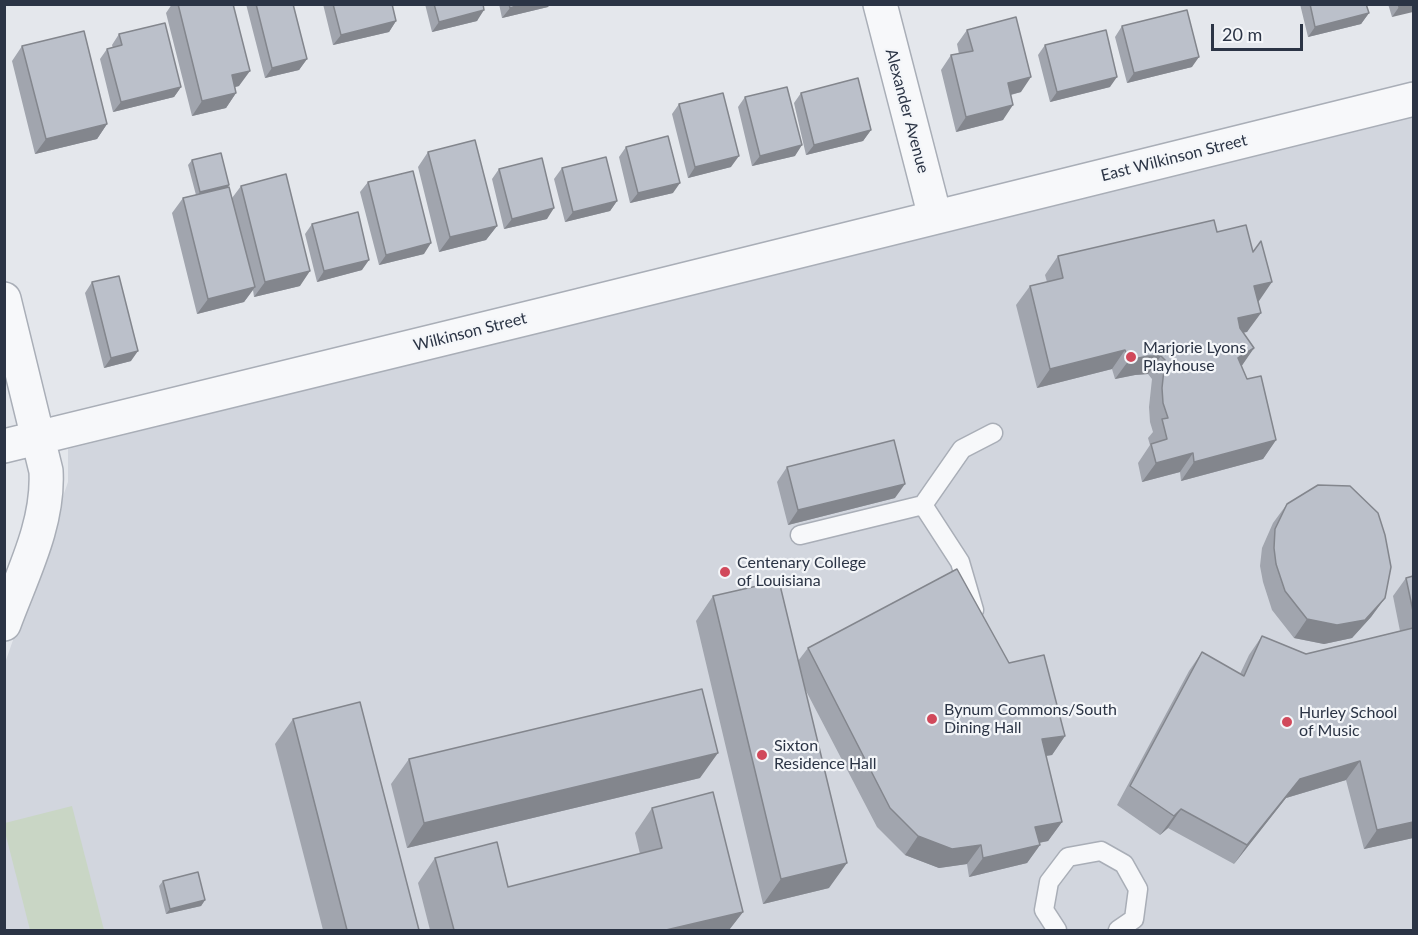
<!DOCTYPE html>
<style>
body{margin:0}
#map{position:relative;width:1418px;height:935px;overflow:hidden;background:#e4e7ec;font-family:Lato,sans-serif}
canvas{display:block}
.frame{position:absolute;inset:0;border:6px solid #2b3445;pointer-events:none}
.scale{position:absolute;left:1211px;top:24px;width:92px;height:27px;box-sizing:border-box;border:3px solid #2b3445;border-top:0;padding-left:8px;font-size:18px;line-height:21px;white-space:nowrap;color:#2b3445;-webkit-text-stroke:4px #f4f6f9;paint-order:stroke}
</style>
<div id="map">
<canvas width="1418" height="935"></canvas>
<div class="frame"></div>
<div class="scale">20 m</div>
</div>
<script>
const g = document.querySelector('canvas').getContext('2d');
g.lineJoin = 'round';
function fill(path, color) {
  g.fillStyle = color;
  g.fill(path, 'evenodd');
}
function strokePath(path, color, width, dash) {
  g.strokeStyle = color;
  g.lineWidth = width;
  g.lineCap = dash ? 'butt' : 'round';
  g.setLineDash(dash || []);
  g.stroke(path);
}
function label(font, color, halo, rows, align = 'center') {
  g.font = font + ' Lato,sans-serif';
  g.lineWidth = 4.5;
  g.setLineDash([]);
  g.textBaseline = 'middle';
  g.strokeStyle = halo;
  g.fillStyle = color;
  for (const [text, x, y, turn = 0] of rows) {
    g.save();
    g.translate(x, y);
    g.rotate((+turn || 0) * Math.PI / 180);
    g.textAlign = isNaN(turn) ? turn : align;
    if (halo) g.strokeText(text, 0, 0);
    g.fillText(text, 0, 0);
    g.restore();
  }
}
fill(new Path2D(`
 M1413 115V930H5V663L68 482V449Z`), '#d2d6de');
fill(new Path2D(`
 M72 806 104 930H30L5 832V823Z`), '#c9d6c5');
const lane = new Path2D(`
 M923 505 960 562 974 610
 M800 535 923 505 962 449 993 433
 M1057 930 1044 910 1049 882 1068 857 1101 851 1124 864 1138 889 1134 919 1118 930`);
const street = new Path2D(`
 M880 4 935 217
 M4 299 46 471C49 524 22 575 4 624
 M4 446 545 314 1414 99`);
strokePath(lane, '#a9aeb7', 21);
strokePath(street, '#a9aeb7', 36);
strokePath(lane, '#f7f8fa', 18);
strokePath(street, '#f7f8fa', 33);
fill(new Path2D(`
 M172 4H233L239 86 235 87 236 93 226 108 192 116 166 13Z
 M246 4H293L307 59 299 70 265 78Z
 M323 4H392L396 21 389 32 333 45Z
 M425 4H483L477 21 432 32Z
 M499 4H550L548 7 502 18Z
 M1300 4H1366L1369 13 1361 24 1308 37Z
 M1388 4H1413L1392 17Z
 M1122 26 1192 67 1127 83 1115 37Z
 M967 30 1021 92 1011 95 1003 120 956 132 941 70 951 55 959 54 957 44Z
 M119 34 181 87 174 97 113 112 100 59 107 49 113 48 112 45Z
 M1045 45 1110 87 1050 102 1038 55Z
 M22 46 107 124 97 139 35 154 12 61Z
 M801 93 871 130 863 141 806 155 794 103Z
 M745 97 795 156 752 166 738 107Z
 M679 104 731 167 688 178 672 114Z
 M626 147 673 193 630 203 619 157Z
 M428 152 497 226 486 240 439 252 418 167Z
 M192 160 229 185 228 187 232 198 241 186 300 286 254 297 253 290 244 302 197 314 172 213 183 198 196 195 188 165Z
 M562 168 617 201 610 211 565 222 554 179Z
 M499 169 547 219 504 229 492 179Z
 M368 182 424 254 379 265 360 192Z
 M312 224 362 270 317 282 305 234Z
 M1217 232 1259 301 1247 332H1243L1254 348 1241 366 1276 440 1263 459 1181 481 1180 472 1142 482 1138 463 1150 445 1148 438 1153 432 1150 422 1149 407 1152 379 1148 374 1135 375 1115 379 1112 369 1037 388 1016 305 1030 286 1047 282 1045 275 1058 256Z
 M92 282 131 361 104 368 85 293Z
 M787 467 895 498 788 525 777 482Z
 M1287 504 1385 598 1371 617 1352 638 1324 644 1294 638 1272 610 1263 582 1260 566 1262 548 1273 523Z
 M1413 576V838L1364 849 1346 780 1286 798 1234 864 1168 828 1160 835 1117 805 1189 671 1202 652 1240 674 1249 655 1262 636 1306 654 1400 631 1393 596 1406 578Z
 M713 596 798 661 808 648 1009 663 1065 736 1052 755 1046 756 1062 822 1048 841 1039 843 1040 845 1027 863 969 877 967 864 939 868 905 855 877 827 804 687 829 888 763 904 696 621Z
 M293 719 419 930H323L275 744Z
 M409 759 700 778 407 848 391 784Z
 M652 808 743 912 729 930H430L418 883 435 858 508 887 640 854 635 833Z
 M163 881 205 900 201 906 166 914 159 886Z`), '#a1a5ae');
fill(new Path2D(`
 M522 4H550L548 7 502 18 510 8Z
 M1409 4H1413V12L1392 17 1399 7Z
 M484 10 477 21 432 32 439 22Z
 M1369 13 1361 24 1308 37 1315 27Z
 M396 21 389 32 333 45 341 35Z
 M1199 57 1192 67 1127 83 1134 73Z
 M307 59 299 70 265 78 272 68Z
 M250 71 239 86 222 90 232 75Z
 M1031 77 1021 92 997 98 1008 83Z
 M1117 77 1110 87 1050 102 1057 92Z
 M181 87 174 97 113 112 121 102Z
 M236 93 226 108 192 116 202 101Z
 M1013 105 1003 120 956 132 966 117Z
 M107 124 97 139 35 154 46 139Z
 M871 130 863 141 806 155 814 145Z
 M802 145 795 156 752 166 760 156Z
 M739 156 731 167 688 178 695 167Z
 M680 183 673 193 630 203 638 193Z
 M229 185 225 191 196 198 200 192Z
 M617 201 610 211 565 222 573 212Z
 M554 208 547 219 504 229 512 219Z
 M497 226 486 240 439 252 450 237Z
 M431 243 424 254 379 265 386 255Z
 M369 260 362 270 317 282 324 271Z
 M310 271 300 286 254 297 265 282Z
 M1272 282 1259 301 1241 305 1254 286Z
 M255 287 244 302 197 314 208 299Z
 M1261 313 1247 332 1224 337 1238 318Z
 M1254 348 1241 367 1238 358Z
 M1125 350 1112 369 1037 388 1050 369Z
 M138 351 131 361 104 368 111 358Z
 M1148 356H1161L1148 374 1135 375 1115 379 1129 360Z
 M1276 440 1263 459 1181 481 1194 462Z
 M1193 453 1180 472 1142 482 1156 463Z
 M905 484 895 498 788 525 798 510Z
 M1385 598 1371 617 1352 638 1324 644 1294 638 1307 619Z
 M1065 736 1052 755 1029 758 1042 739Z
 M718 753 700 778 407 848 424 823Z
 M1360 761 1346 780 1286 798 1234 864 1247 845 1300 779Z
 M1181 809 1168 828 1160 835 1174 816Z
 M1062 822 1048 841 1022 846 1035 827Z
 M1413 822V838L1364 849 1377 830Z
 M918 836 981 845 967 864 939 868 905 855Z
 M1040 845 1027 863 969 877 983 858Z
 M847 863 829 888 763 904 781 879Z
 M205 900 201 906 166 914 170 909Z
 M743 912 729 930H666Z`), '#83868d');
const building = new Path2D(`
 M178 4H233L250 71 232 75 236 93 202 101Z
 M256 4H293L307 59 272 68Z
 M333 4H392L396 21 341 35Z
 M434 4H483L484 10 439 22Z
 M509 4H522L510 8Z
 M1310 4H1366L1369 13 1315 27Z
 M1398 4H1409L1399 7Z
 M1187 10 1199 57 1134 73 1122 26Z
 M1016 17 1031 77 1008 83 1013 105 966 117 951 55 973 51 967 30Z
 M165 23 181 87 121 102 107 49 122 45 119 34Z
 M1106 30 1117 77 1057 92 1045 45Z
 M84 31 107 124 46 139 22 46Z
 M858 78 871 130 814 145 801 93Z
 M787 87 802 145 760 156 745 97Z
 M723 93 739 156 695 167 679 104Z
 M668 136 680 183 638 193 626 147Z
 M475 140 497 226 450 237 428 152Z
 M221 153 229 185 200 192 192 160Z
 M606 157 617 201 573 212 562 168Z
 M542 158 554 208 512 219 499 169Z
 M413 171 431 243 386 255 368 182Z
 M286 174 310 271 265 282 241 186Z
 M229 187 255 287 208 299 183 198Z
 M358 212 369 260 324 271 312 224Z
 M1214 220 1217 232 1246 225 1253 252 1261 241 1272 282 1254 286 1261 313 1238 318 1240 328 1254 348 1238 358 1247 379 1261 376 1276 440 1194 462 1193 453 1156 463 1151 444 1167 439 1162 419 1168 418 1163 403 1162 388 1165 360 1161 356H1148L1129 360 1125 350 1050 369 1030 286 1063 278 1058 256Z
 M119 276 138 351 111 358 92 282Z
 M894 440 905 484 798 510 787 467Z
 M1318 485 1350 486 1378 513 1385 535 1391 567 1385 598 1365 620 1337 625 1307 619 1285 591 1276 564 1274 548 1275 529 1287 504Z
 M957 569 1009 663 1044 655 1065 736 1042 739 1062 822 1035 827 1040 845 983 858 981 845 952 849 918 836 890 808 808 648Z
 M1413 576V611L1406 578Z
 M779 581 847 863 781 879 713 596Z
 M1413 628V822L1377 830 1360 761 1300 779 1247 845 1181 809 1174 816 1130 786 1202 652 1244 676 1262 636 1306 654Z
 M702 689 718 753 424 823 409 759Z
 M360 702 419 930H347L293 719Z
 M713 792 743 912 666 930H454L435 858 497 842 508 887 662 848 652 808Z
 M198 872 205 900 170 909 163 881Z`);
fill(building, '#bbc0ca');
strokePath(building, '#83868d', 1.5);
for (const [x, y, r, color] of [
 [1131,357,6,"#d1495b"],
 [725,572,6,"#d1495b"],
 [932,719,6,"#d1495b"],
 [1287,722,6,"#d1495b"],
 [762,755,6,"#d1495b"]
]) {
  const dot = new Path2D();
  dot.arc(x, y, r, 0, 2 * Math.PI);
  g.fillStyle = color;
  g.fill(dot);
  strokePath(dot, '#f4f6f9', 2);
}
label('16px', '#2b3445', '#f4f6f9', [
 ["Alexander Avenue",907,111,75],
 ["East Wilkinson Street",1174,158,-14],
 ["Wilkinson Street",470,332,-14]
]);
label('16px', '#2b3445', '#f4f6f9', [
 ["Marjorie Lyons",1143,348],
 ["Playhouse",1143,366],
 ["Centenary College",737,563],
 ["of Louisiana",737,581],
 ["Bynum Commons/South",944,710],
 ["Dining Hall",944,728],
 ["Hurley School",1299,713],
 ["of Music",1299,731],
 ["Sixton",774,746],
 ["Residence Hall",774,764]
], 'left');
</script>
